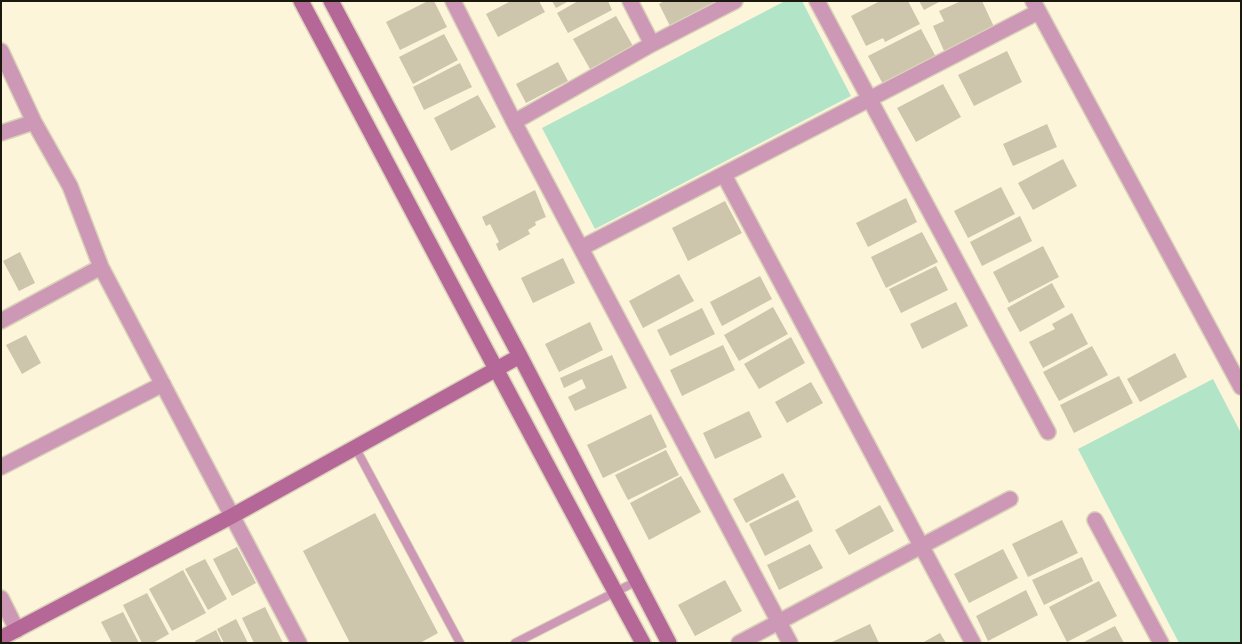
<!DOCTYPE html>
<style>
body{margin:0}
#map{position:relative;width:1242px;height:644px;overflow:hidden;background:#fdf5da;font-family:Arial,sans-serif}
canvas{display:block}
.frame{position:absolute;inset:0;border:2px solid #1b180e;pointer-events:none}
</style>
<div id="map">
<canvas width="1242" height="644"></canvas>
<div class="frame"></div>
</div>
<script>
const g = document.querySelector('canvas').getContext('2d');
g.lineJoin = 'round';
function fill(path, color) {
  g.fillStyle = color;
  g.fill(path, 'evenodd');
}
function strokePath(path, color, width, dash) {
  g.strokeStyle = color;
  g.lineWidth = width;
  g.lineCap = dash ? 'butt' : 'round';
  g.setLineDash(dash || []);
  g.stroke(path);
}
fill(new Path2D(`
 M785 1H802L851 96 595 229 542 128Z
 M1213 379 1241 433V643H1179L1078 449Z`), '#b2e5c7');
fill(new Path2D(`
 M428 1H434L447 27 400 50 386 22Z
 M511 1H539L545 12 498 37 486 14Z
 M552 1H569L556 8Z
 M578 1H608L612 10 568 33 557 13Z
 M664 1H714L716 4 671 28 659 4Z
 M880 1H908L920 24 885 42 883 38 866 46 851 16Z
 M919 1H941L924 10Z
 M961 1H982L995 29 945 53 933 26 944 21 939 11Z
 M616 16 633 46 590 69 573 39Z
 M921 29 937 59 884 86 868 56Z
 M444 34 458 60 413 84 399 57Z
 M1007 51 1022 82 974 106 958 75Z
 M558 62 568 81 526 103 516 84Z
 M460 63 472 87 424 110 413 87Z
 M943 84 961 117 916 142 897 108Z
 M478 95 496 127 451 151 434 118Z
 M1047 124 1057 147 1013 166 1003 144Z
 M1063 159 1077 186 1033 210 1018 183Z
 M1001 187 1015 214 968 238 954 211Z
 M535 190 546 217 535 222 536 225 528 230 530 234 499 251 496 244 499 242 490 224 486 226 482 217Z
 M906 198 917 222 868 247 856 223Z
 M725 201 742 233 688 261 672 228Z
 M1020 216 1032 241 982 266 970 242Z
 M922 232 938 262 886 288 871 257Z
 M1043 246 1059 277 1009 303 993 272Z
 M20 252 35 283 19 291 3 261Z
 M563 258 575 283 533 303 521 278Z
 M936 266 948 290 901 313 889 289Z
 M679 274 694 301 643 328 629 301Z
 M760 276 772 299 722 326 710 302Z
 M1052 283 1065 307 1020 332 1007 308Z
 M956 302 968 326 922 349 910 324Z
 M773 307 788 334 739 361 724 335Z
 M702 308 715 334 670 356 657 330Z
 M1072 313 1088 344 1043 368 1029 342 1055 329 1052 324Z
 M590 322 603 350 559 372 545 344Z
 M26 335 41 363 22 374 6 345Z
 M791 337 805 363 759 389 744 364Z
 M723 345 735 370 682 396 670 370Z
 M1092 346 1108 375 1059 401 1043 372Z
 M1175 353 1187 377 1140 402 1127 379Z
 M612 355 627 388 575 411 568 397 586 388 582 379 564 388 560 378Z
 M1119 376 1133 403 1074 433 1060 405Z
 M811 382 823 403 787 423 775 402Z
 M749 411 762 437 715 459 703 433Z
 M651 414 667 447 603 478 587 445Z
 M666 450 679 475 628 500 615 475Z
 M783 473 796 497 746 523 733 499Z
 M681 476 701 512 649 540 630 503Z
 M798 500 813 531 765 556 749 524Z
 M880 505 894 531 849 555 835 530Z
 M375 513 438 633 420 643H350L303 551Z
 M1062 520 1078 553 1028 577 1012 544Z
 M810 544 823 568 779 590 767 565Z
 M237 547 256 583 232 596 213 559Z
 M1003 549 1018 578 969 603 954 574Z
 M1082 557 1093 581 1044 605 1032 580Z
 M205 559 227 599 208 610 185 569Z
 M183 570 206 613 172 631 149 589Z
 M725 580 742 611 695 636 678 605Z
 M1099 581 1117 616 1067 642 1049 607Z
 M1026 590 1038 615 988 641 976 616Z
 M147 593 169 634 153 643H142L123 605Z
 M265 607 283 643H254L242 618Z
 M123 612 139 643H112L101 622Z
 M236 619 248 643H224L217 629Z
 M870 624 879 643H830Z
 M1115 626 1124 643H1082Z
 M216 630 222 643H196L195 641Z
 M940 633 946 643H922Z`), '#cdc5ac');
const lane = new Path2D(`
 M355 447 460 643
 M515 643 637 581`);
const street = new Path2D(`
 M453 1 514 122 790 643
 M630 1 652 44
 M817 1 1048 432
 M1033 1 1241 387
 M1 51 34 122 70 186 101 267 299 643
 M514 122 652 44 735 1
 M1 133 34 122
 M724 175 973 643
 M581 248 1038 12
 M1 321 101 267
 M1 467 163 384
 M1095 520 1161 643
 M1 598 17 630
 M739 643 1010 499`);
const secondary = new Path2D(`
 M301 1C415 215 527 430 643 643
 M331 1 520 356 669 643
 M1 638 232 516 520 356`);
strokePath(lane, '#d9d2b9', 10);
strokePath(street, '#d9d2b9', 18);
strokePath(secondary, '#d9d2b9', 18);
strokePath(lane, '#cd97b6', 8);
strokePath(street, '#cd97b6', 15);
strokePath(secondary, '#b56897', 15);
</script>
